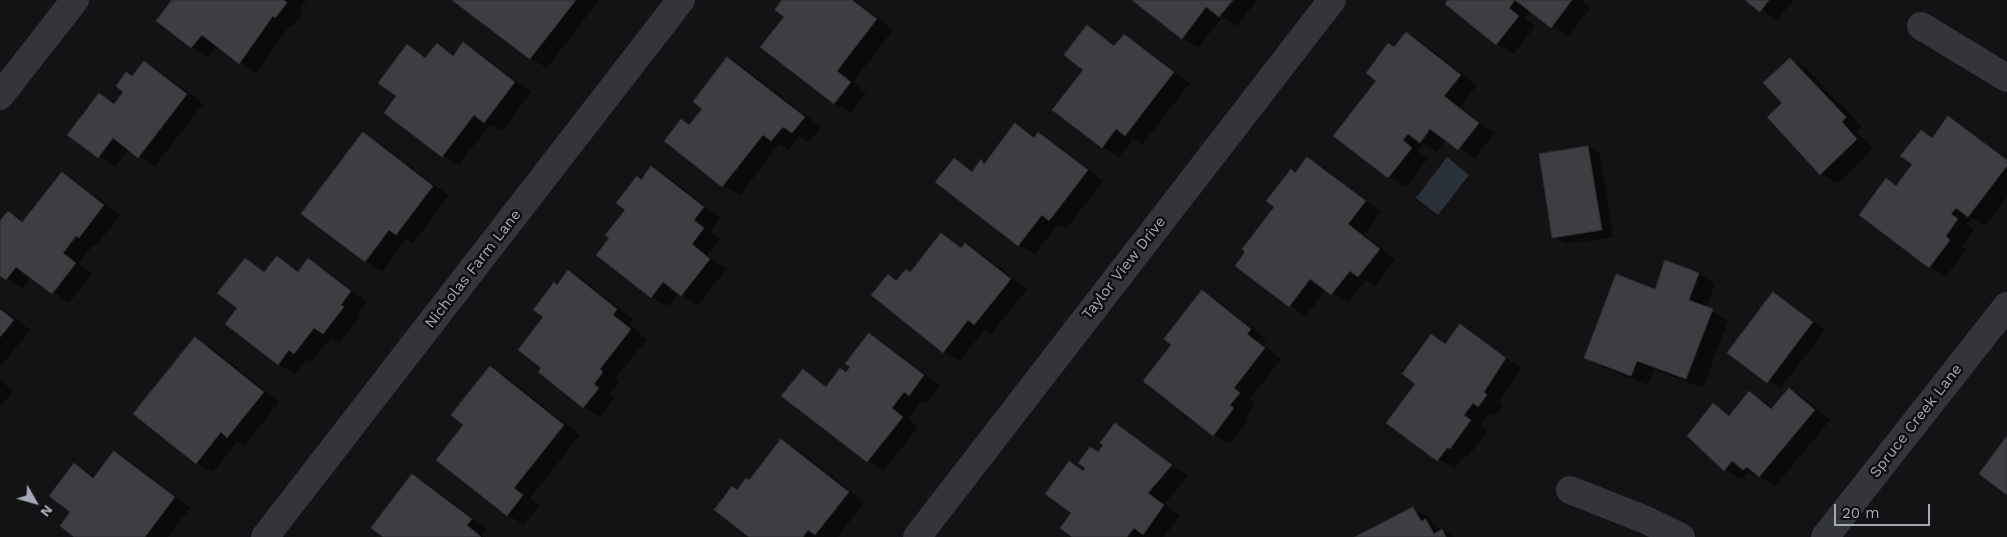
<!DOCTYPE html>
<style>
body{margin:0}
#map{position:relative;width:2007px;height:537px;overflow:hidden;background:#131315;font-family:"Work Sans",sans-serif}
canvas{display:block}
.north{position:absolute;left:10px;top:477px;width:50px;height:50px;-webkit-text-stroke:4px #0e0e10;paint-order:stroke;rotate:128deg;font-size:14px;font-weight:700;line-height:20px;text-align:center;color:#a5a9b5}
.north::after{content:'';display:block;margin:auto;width:18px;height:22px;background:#a5a9b5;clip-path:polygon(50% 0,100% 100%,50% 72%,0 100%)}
.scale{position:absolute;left:1834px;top:504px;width:96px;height:22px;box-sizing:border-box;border:2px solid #a5a9b5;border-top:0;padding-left:6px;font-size:15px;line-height:18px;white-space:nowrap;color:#a5a9b5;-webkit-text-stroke:4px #0e0e10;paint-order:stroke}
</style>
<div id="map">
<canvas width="2007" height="537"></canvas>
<div class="north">N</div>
<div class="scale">20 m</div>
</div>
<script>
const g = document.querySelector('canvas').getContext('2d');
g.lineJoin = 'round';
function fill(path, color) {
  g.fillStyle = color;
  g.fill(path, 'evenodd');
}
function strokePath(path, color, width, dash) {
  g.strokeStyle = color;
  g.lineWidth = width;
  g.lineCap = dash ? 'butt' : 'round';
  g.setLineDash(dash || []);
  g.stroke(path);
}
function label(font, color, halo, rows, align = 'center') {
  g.font = font + ' "Work Sans",sans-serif';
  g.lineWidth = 5;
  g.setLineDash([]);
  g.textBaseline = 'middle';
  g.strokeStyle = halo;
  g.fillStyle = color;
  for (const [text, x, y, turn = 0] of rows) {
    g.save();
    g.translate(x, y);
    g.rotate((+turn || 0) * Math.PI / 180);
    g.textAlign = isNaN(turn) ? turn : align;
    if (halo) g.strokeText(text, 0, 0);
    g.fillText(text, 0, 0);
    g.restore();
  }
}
fill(new Path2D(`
 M1447 157 1469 175 1438 215 1416 198Z`), '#2a3138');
fill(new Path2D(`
 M174 0H305L306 1 299 10 303 13 292 26 290 25 256 73 217 45 208 57 191 47Z
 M454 0H599L547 68 530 58Z
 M784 0H855L893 30 853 82 866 93 851 113 834 103 786 17Z
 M1134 0H1255L1256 1 1237 26 1222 17 1199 47 1182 38Z
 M1450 0H1581L1591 7 1568 36 1531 11 1525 18 1535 26 1514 54 1497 44 1447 4Z
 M1747 0H1793L1777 20Z
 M1087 27 1116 46 1124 36 1140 45 1190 83 1142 145 1133 139 1119 157 1103 147 1054 110 1085 69Z
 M1406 34 1422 43 1477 85 1460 107 1494 133 1475 158 1446 139 1437 152 1423 144 1418 151 1428 158 1406 187 1389 177 1335 136 1377 81 1395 48Z
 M463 44 480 54 531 92 502 131 490 124 459 165 443 156 398 96 408 46 427 58 437 45 455 55Z
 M728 59 744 68 821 127 809 142 799 136 789 150 779 144 740 195 723 186 665 141 690 126 704 109Z
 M1790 59 1807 69 1862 127 1857 132 1873 149 1838 183 1821 174 1784 103Z
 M145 63 161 72 203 104 155 166 128 149 115 167 69 134 100 94 115 103Z
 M1948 118 2007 159V197L1985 226 1972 218 1967 224 1974 230 1962 246 1966 250 1946 276 1930 267 1886 180 1897 186 1913 164 1921 131 1933 138Z
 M1016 125 1036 137 1038 134 1055 144 1103 181 1066 229 1058 225 1035 254 1018 245 954 160 973 171 981 161 985 163Z
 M363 134 379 143 449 196 413 243 406 239 382 271 366 261 303 213Z
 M1588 147 1600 154 1613 237 1566 244 1554 237 1540 155Z
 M1308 159 1324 168 1381 212 1364 234 1395 259 1375 286 1366 280 1348 303 1326 289 1306 316 1290 306 1237 266Z
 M652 167 668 177 720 218 710 231 720 239 707 255 726 269 698 305 678 293 668 306 651 297 611 238 626 209 638 178 642 180Z
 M62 173 78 183 120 215 96 246 93 245 79 264 92 274 69 303 32 277 23 288 0 274V223L8 213 24 222Z
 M942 235 963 248 966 244 982 254 1027 289 991 334 984 330 960 361 943 352 888 276 898 281 911 273Z
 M277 257 300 272 309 260 325 269 367 302 357 315 360 317 340 343 331 338 311 362 306 359 295 373 278 364 239 308 245 259 266 272Z
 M1666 262 1699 274 1715 284 1706 308 1728 320 1703 388 1654 369 1648 385 1602 367 1585 358 1655 290Z
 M569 272 585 281 633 319 629 325 647 339 615 379 619 382 609 394 614 398 600 416 584 407 543 368 545 317 558 286Z
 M1202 292 1219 302 1266 339 1262 344 1281 359 1250 399 1255 403 1246 416 1249 419 1230 444 1214 435Z
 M1774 294 1825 330 1780 389 1729 353Z
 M0 307 30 330 0 367Z
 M1460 325 1521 368 1499 403 1503 406 1496 416 1490 413 1480 426 1487 431 1468 457 1465 455 1454 469 1388 423 1417 383 1432 336 1445 344Z
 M869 334 885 344 940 386 926 404 921 401 908 418 918 427 884 471 868 461 783 395 803 370 828 387 846 374Z
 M195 339 212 348 279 402 245 446 237 442 213 472 196 463Z
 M490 368 507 377 580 435 530 498 539 506 524 525 508 515 438 460 465 424Z
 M0 380 13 391 0 407Z
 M1789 390 1806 399 1830 420 1776 485 1748 472 1742 479 1725 470 1688 436 1714 405 1731 415 1749 392 1774 408Z
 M1115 425 1130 433V436L1177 470 1178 468 1188 476 1164 504 1180 515 1164 537H1074L1069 463 1084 471 1099 453Z
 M781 441 798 450 864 502 838 537H751L738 491 750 481Z
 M115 452 131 462 190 508 168 537H76L72 512 75 464 95 477Z
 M413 475 429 485 487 529 482 536 484 537H385Z
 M1413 508 1430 518 1433 524 1454 537H1358Z`), '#0007');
const building = new Path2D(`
 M172 0H284L287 3 275 18 273 16 239 64 202 35 191 48 156 21Z
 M452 0H576L530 59Z
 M782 0H852L877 19 837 71 851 82 834 104 760 47 784 17 775 10Z
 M1132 0H1233L1219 17 1206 7 1182 39Z
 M1448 0H1572L1551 28 1515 0 1509 8 1519 16 1496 45 1445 4Z
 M1745 0H1769L1760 12Z
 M1087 25 1114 46 1124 34 1174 72 1125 136 1116 129 1102 148 1052 110 1083 70 1064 55Z
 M1406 32 1461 75 1444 96 1479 123 1458 150 1430 129 1420 143 1408 134 1403 140 1412 148 1388 178 1333 136 1376 81 1366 73 1388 43 1394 47Z
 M463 42 515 82 484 123 474 115 442 157 384 113 396 96 378 83 407 44 425 58 437 43 453 56Z
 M727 57 805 117 792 133 783 127 771 141 763 135 722 187 664 141 681 119 689 125 702 109 693 102Z
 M1790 58 1846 117 1842 122 1857 139 1820 175 1767 117 1782 103 1763 83Z
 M144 61 187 94 138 158 113 138 98 158 67 135 99 93 114 104 123 92 116 86 126 72 132 76Z
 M1948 116 2007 160V166L1968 217 1956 208 1951 214 1958 219 1946 236 1950 240 1929 268 1859 215 1886 178 1896 186 1912 164 1900 156 1921 130 1932 138Z
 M1015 123 1034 138 1038 132 1088 170 1049 221 1042 215 1018 246 935 182 954 158 972 172 981 159 984 164Z
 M363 132 433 186 396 235 389 230 365 262 301 214Z
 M1588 146 1602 230 1552 238 1539 154Z
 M1307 157 1366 201 1348 224 1380 249 1358 277 1350 271 1331 295 1310 279 1289 307 1235 266 1245 252 1242 249 1274 207 1266 201 1291 169 1295 173Z
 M651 166 704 207 694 220 704 228 692 244 710 259 681 296 663 282 651 298 596 255 609 238 605 235 625 210 616 203 637 176 641 180Z
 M62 172 104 205 79 238 76 236 63 253 76 263 52 294 16 267 6 280 0 276V221L8 211 22 222Z
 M941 233 961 248 965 243 1011 279 974 325 968 320 943 353 871 295 888 274 896 281 906 269 910 272Z
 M277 256 298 272 308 258 351 291 341 305 344 307 323 334 314 328 294 354 289 350 278 365 225 324 237 308 217 293 245 258 264 272Z
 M1665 260 1699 273 1689 300 1713 309 1686 379 1637 361 1631 376 1584 358 1616 274 1655 289Z
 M568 270 617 309 613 315 631 329 600 369 603 372 594 384 599 388 583 408 538 372 541 368 518 350 543 317 533 310 554 282 557 285Z
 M1202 290 1251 329 1247 334 1265 348 1234 388 1240 393 1230 405 1234 408 1213 436 1143 381 1171 345 1164 339Z
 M1773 292 1813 322 1767 383 1727 353Z
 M0 309 14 320 0 337Z
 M1460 324 1506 358 1484 392 1487 395 1478 407 1473 403 1464 415 1471 420 1450 449 1448 447 1437 461 1386 423 1415 384 1402 374 1431 334 1445 344Z
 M869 333 924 375 909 396 904 392 892 408 903 417 867 462 781 396 803 369 826 387 840 368 846 372 850 367 845 364Z
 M195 337 264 392 227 438 221 432 196 464 133 414Z
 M490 366 564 425 514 488 523 495 507 516 436 460 463 425 451 415Z
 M1789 388 1815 410 1759 477 1747 467 1743 470 1732 461 1724 471 1687 436 1713 403 1729 416 1749 391 1771 409Z
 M1115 423 1172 465 1148 493 1164 505 1143 535 1134 528 1127 537H1072L1060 528 1071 513 1045 494 1069 461 1083 471 1085 468 1078 463 1090 447 1098 452 1103 445 1100 443Z
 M2007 436V495L1979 474Z
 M781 439 849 492 815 535 808 530 803 537H749L714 510 732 486 737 490 746 478 749 480Z
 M114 451 175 497 145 537H74L60 526 70 512 49 496 74 463 93 478Z
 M412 474 472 519 467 525 481 537H383L371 528Z
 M1413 507 1421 521 1426 519 1434 534 1442 529 1446 537H1355Z`);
fill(building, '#3d3e42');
strokePath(building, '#2d2d31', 1);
strokePath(new Path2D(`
 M1921 26 2007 78
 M0 96 75 0
 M1570 490 1646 520 1681 537
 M265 537 681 0
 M917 537 1332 0
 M1825 537 2007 306`), '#34353a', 28);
label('15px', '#a5a9b5', '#0e0e10', [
 ["Taylor View Drive",1124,268,-52],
 ["Nicholas Farm Lane",473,269,-52],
 ["Spruce Creek Lane",1916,421,-52]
]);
</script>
